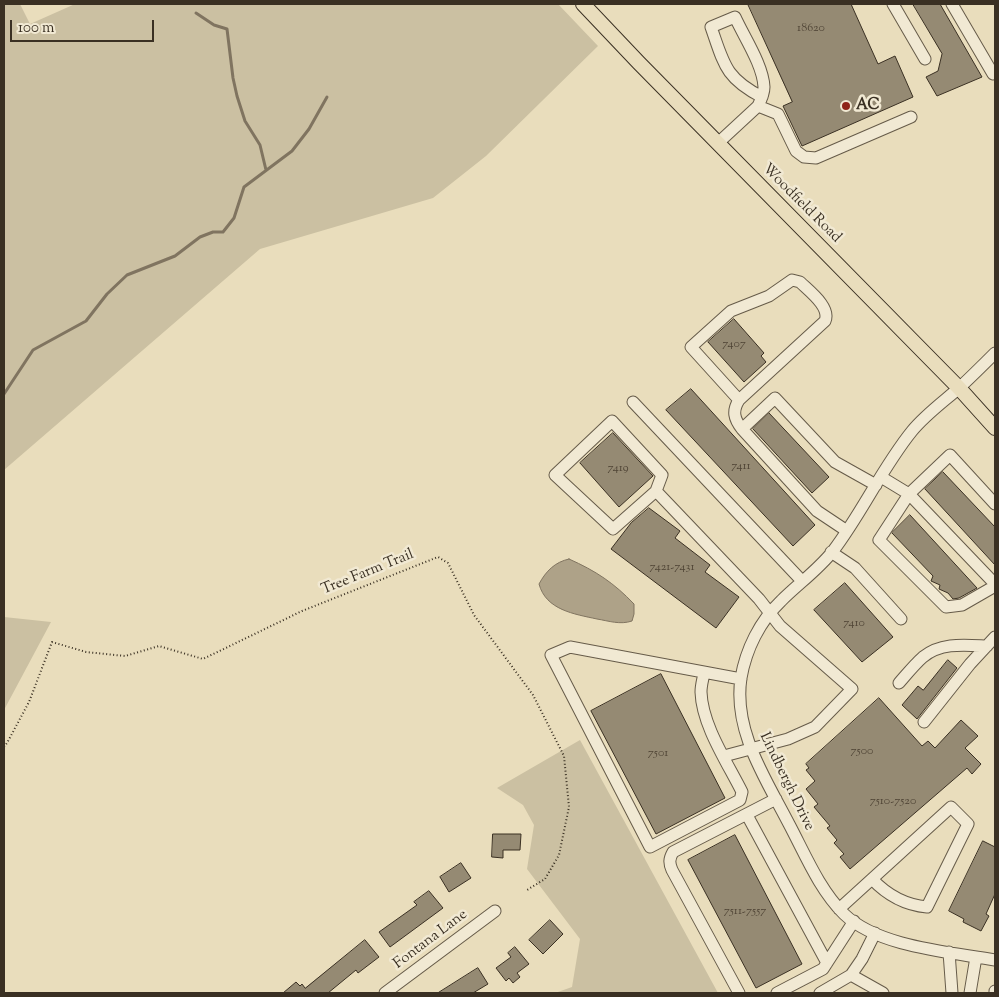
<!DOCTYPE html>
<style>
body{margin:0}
#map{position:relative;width:999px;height:997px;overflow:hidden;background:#e9ddbc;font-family:"Sorts Mill Goudy",serif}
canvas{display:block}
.frame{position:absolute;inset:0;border:5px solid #3a3023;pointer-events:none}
.scale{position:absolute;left:10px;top:20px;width:144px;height:22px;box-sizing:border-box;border:2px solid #3a3023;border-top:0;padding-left:6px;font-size:15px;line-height:18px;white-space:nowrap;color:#3a3023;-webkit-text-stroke:4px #f1e9d3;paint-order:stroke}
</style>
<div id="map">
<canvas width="999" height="997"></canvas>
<div class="frame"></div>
<div class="scale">100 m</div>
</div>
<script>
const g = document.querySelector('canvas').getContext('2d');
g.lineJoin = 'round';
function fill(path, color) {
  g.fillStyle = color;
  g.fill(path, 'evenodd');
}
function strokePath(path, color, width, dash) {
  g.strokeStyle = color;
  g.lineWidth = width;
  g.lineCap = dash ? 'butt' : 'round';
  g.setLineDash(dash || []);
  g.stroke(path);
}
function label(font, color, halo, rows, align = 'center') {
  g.font = font + ' "Sorts Mill Goudy",serif';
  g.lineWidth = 5;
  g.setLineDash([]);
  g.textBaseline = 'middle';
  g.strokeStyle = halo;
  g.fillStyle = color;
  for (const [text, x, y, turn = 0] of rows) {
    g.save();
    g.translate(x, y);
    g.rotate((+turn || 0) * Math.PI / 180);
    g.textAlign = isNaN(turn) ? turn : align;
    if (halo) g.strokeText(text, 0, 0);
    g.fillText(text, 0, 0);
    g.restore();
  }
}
fill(new Path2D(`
 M4 4H20L30 24 75 4H558L598 46 486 156 433 198 260 249 4 470Z
 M4 617 51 622 4 710Z
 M580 740 718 993H555L572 987 580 939 527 869 534 825 523 805 497 788Z`), '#cbc0a2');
const water = new Path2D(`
 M569 559C596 571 614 583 634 604V614L632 621C620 625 609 621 597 619 574 614 546 610 539 584 546 571 555 562 569 559Z`);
fill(water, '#aea288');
strokePath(water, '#807460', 1);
strokePath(new Path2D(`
 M196 13 214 25 227 29 233 78 237 96 245 121 260 145 266 170
 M4 394 33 350 86 321 107 294 127 275 175 256 200 237 213 232H223L234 218 244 187 292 151 309 129 327 97`), '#807460', 3);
const building = new Path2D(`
 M748 4H851L878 64 895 56 913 97 802 146 783 106 792 102Z
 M913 4H940L982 77 937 96 926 77 938 71 942 54Z
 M734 319 764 353 761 356 766 362 744 382 708 342Z
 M691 389 815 525 793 546 666 410Z
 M769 413 829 477 812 493 753 429Z
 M613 433 653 476 619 507 580 463Z
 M943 472 995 527V565L925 489Z
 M649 508 680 531 675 538 710 565 705 572 739 597 716 628 611 549 631 523Z
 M910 515 977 588 959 598 953 599 948 593 939 589 940 585 931 581 933 576 892 533Z
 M845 583 893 637 862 662 814 610Z
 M948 660 957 668 917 719 902 705 918 686 923 690Z
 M661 674 725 798 656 834 591 711Z
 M879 698 922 746 928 741 935 748 961 720 978 736 965 748 981 764 972 774 967 768 850 869 840 857 844 854 834 843 837 840 827 828 830 826 814 807 818 804 806 789 815 781 806 770 809 768 806 764Z
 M493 834H521L520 850H503V858L492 857Z
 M735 835 802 964 756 988 688 860Z
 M983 841 995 847V894L986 914 989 916 981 931 963 922 964 919 949 911Z
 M461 863 471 878 449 892 440 877Z
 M429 891 443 908 390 947 379 932 417 905 414 902Z
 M550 920 563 934 543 954 529 940Z
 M365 940 379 957 358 973 356 970 328 993H283L296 982 300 986 302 984 305 988Z
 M515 947 529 964 517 973 520 977 513 983 509 978 506 981 496 968 511 957 508 953Z
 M478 968 488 984 473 993H438Z`);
fill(building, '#958a73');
strokePath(building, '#3a3023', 1);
const minor = new Path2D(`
 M893 4 925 59
 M952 4 993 74
 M758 106C761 100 764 93 764 87 763 65 744 37 735 17L711 27C724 64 725 78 762 97
 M718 143 758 106 778 114 796 151 804 157 816 158 911 117
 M995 353C983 365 971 377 959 388 943 402 925 415 912 431 882 468 862 513 833 551 818 570 798 584 781 601 760 621 746 649 741 678 733 731 766 779 789 824 805 854 819 889 844 914 878 947 950 952 995 960
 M739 400 691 347 731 311 769 296 792 280 800 282C809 291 831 307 825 321L739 400C732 411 734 419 742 429
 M633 402 802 581
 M881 477 909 494 995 584
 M656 491 662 475 612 421 555 475 613 529 656 491 759 599 780 626 852 689 815 727 788 739 724 756
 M995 504 950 455 909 494 879 540 946 607 962 605 995 586
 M847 531 817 511 742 429 775 398 835 462 876 485
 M831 552 855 568 901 619
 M704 673C703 679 701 685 701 692 702 725 727 762 742 792L740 800 650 847 551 655 570 647 741 679
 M899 683C906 675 914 665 923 657 941 642 965 645 987 646
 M924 722 970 664 995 637
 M747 815 827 963
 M839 909 951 807 968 824 927 907C905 905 887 895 872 879
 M949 952 952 993
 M851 975 883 993
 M385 993 495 911
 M739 993 672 870C669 863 669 859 673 852L776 799
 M777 993 823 969 854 921
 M820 993 851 975 862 959 875 933
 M970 993 976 957
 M995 993V991`);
const major = new Path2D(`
 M583 4 639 63 959 388 995 428`);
strokePath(minor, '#665b49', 13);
strokePath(major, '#3a3023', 16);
strokePath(new Path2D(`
 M4 747 7 743 29 702 52 642 86 652 125 656 159 646 203 659 302 611 438 557 448 563 474 615 533 695 564 756 569 807 559 855 545 879 527 890`), '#3a3023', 2, [1, 2.5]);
strokePath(minor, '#f1e9d3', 11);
strokePath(major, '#e9ddbc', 14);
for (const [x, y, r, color] of [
 [846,106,5,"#8f2418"]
]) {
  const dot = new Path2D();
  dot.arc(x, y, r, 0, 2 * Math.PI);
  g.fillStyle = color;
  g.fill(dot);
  strokePath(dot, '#f1e9d3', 2);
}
label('12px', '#514637', null, [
 ["18620",811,29],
 ["7407",734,345],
 ["7411",741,467],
 ["7419",618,469],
 ["7421-7431",672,568],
 ["7410",854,624],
 ["7500",862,752],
 ["7501",658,754],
 ["7510-7520",893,802],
 ["7511-7557",745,912]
]);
label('bold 15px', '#3a3023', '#f1e9d3', [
 ["AC",856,106]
], 'left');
label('15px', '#3a3023', '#f1e9d3', [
 ["Woodfield Road",801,204,45],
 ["Tree Farm Trail",368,573,-22],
 ["Lindbergh Drive",786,782,64],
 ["Fontana Lane",431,940,-37]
]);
</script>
